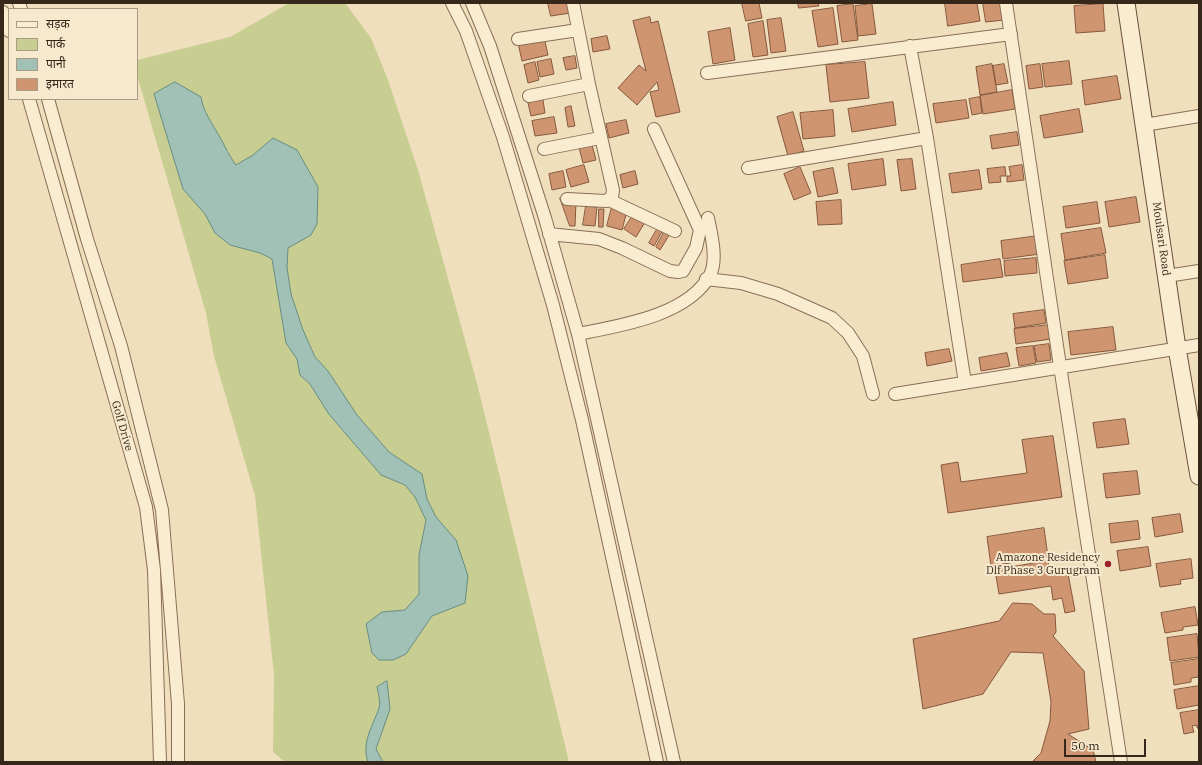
<!DOCTYPE html>
<meta charset="utf-8">
<style>
body{margin:0}
#map{position:relative;width:1202px;height:765px;overflow:hidden;background:#efdfbd;font-family:"IBM Plex Serif","Noto Sans Devanagari",serif}
canvas{display:block}
.frame{position:absolute;inset:0;border:4px solid #36271b;pointer-events:none}
.legend{position:absolute;left:8px;top:8px;width:130px;height:92px;box-sizing:border-box;background:#f6e9cd;border:1px solid #a99b86;margin:0;padding:5px 7px;list-style:none;font-size:12px;color:#36271b}
.legend li{display:flex;align-items:center;gap:8px;height:20px}
.legend b{width:20px;border:1px solid #a99b86}
.scale{position:absolute;left:1064px;top:739px;width:82px;height:18px;box-sizing:border-box;border:2px solid #36271b;border-top:0;padding-left:5px;font-size:12px;line-height:14px;white-space:nowrap;color:#36271b;-webkit-text-stroke:3px #f6e9cd;paint-order:stroke}
</style>
<div id="map">
<canvas width="1202" height="765"></canvas>
<div class="frame"></div>
<ul class="legend">
<li><b style="height:5px;background:#faecd0"></b>सड़क</li>
<li><b style="height:11px;background:#c8cd91"></b>पार्क</li>
<li><b style="height:11px;background:#a1c0b6"></b>पानी</li>
<li><b style="height:11px;background:#cf9571"></b>इमारत</li>
</ul>
<div class="scale">50 m</div>
</div>
<script>
const g = document.querySelector('canvas').getContext('2d');
g.lineJoin = 'round';
function fill(path, color) {
  g.fillStyle = color;
  g.fill(path, 'evenodd');
}
function strokePath(path, color, width, dash) {
  g.strokeStyle = color;
  g.lineWidth = width;
  g.lineCap = dash ? 'butt' : 'round';
  g.setLineDash(dash || []);
  g.stroke(path);
}
function label(font, color, halo, rows, align = 'center') {
  g.font = font + ' "IBM Plex Serif",serif';
  g.lineWidth = 4;
  g.setLineDash([]);
  g.textBaseline = 'middle';
  g.strokeStyle = halo;
  g.fillStyle = color;
  for (const [text, x, y, turn = 0] of rows) {
    g.save();
    g.translate(x, y);
    g.rotate((+turn || 0) * Math.PI / 180);
    g.textAlign = isNaN(turn) ? turn : align;
    if (halo) g.strokeText(text, 0, 0);
    g.fillText(text, 0, 0);
    g.restore();
  }
}
fill(new Path2D(`
 M289 3H345L371 38 388 80 418 170 478 387 569 762H285L273 752 274 675 255 496 214 356 206 313 137 75V60L230 37Z`), '#c8cd91');
const water = new Path2D(`
 M175 82 201 97C203 110 209 118 215 129 223 141 227 153 236 165L253 155 273 138 297 150 318 187 317 224 311 235 288 248 287 268 291 294 303 330 315 357 328 371 357 415 389 452 422 474 427 499 436 517 456 540 468 576 465 603 432 616 406 654 393 660H379L372 653 366 624 382 612 405 610 419 594V555L426 520 415 497 405 485 381 475 328 413 310 384 300 375 297 359 286 343 272 259 260 253 230 245 215 233 205 214 183 189 154 94Z
 M387 681 390 709 376 749 383 762H368C361 742 373 726 379 708 381 702 378 693 377 687Z`);
fill(water, '#a1c0b6');
strokePath(water, '#688e83', 1);
const building = new Path2D(`
 M548 3H568L570 13 551 16Z
 M742 3H759L762 18 746 21Z
 M798 3H818L819 6 799 8Z
 M945 3H977L980 21 948 26Z
 M983 3H1001L1004 20 986 22Z
 M853 4 858 40 842 42 837 6Z
 M872 4 876 34 858 36 855 6Z
 M1103 4 1105 31 1076 33 1074 6Z
 M833 8 838 44 818 47 812 11Z
 M650 17 651 23 658 21 680 112 656 117 650 92 659 90 657 82 637 105 618 88 639 65 646 71 633 21Z
 M781 18 786 51 771 53 767 20Z
 M763 21 768 55 753 57 748 24Z
 M730 28 735 60 713 64 708 32Z
 M607 36 610 49 593 52 591 39Z
 M544 37 548 55 522 61 518 43Z
 M575 56 577 68 566 70 563 58Z
 M551 59 554 74 540 77 537 62Z
 M1069 61 1072 84 1045 87 1042 64Z
 M535 62 539 80 528 83 524 65Z
 M865 62 869 98 830 102 826 65Z
 M992 64 997 92 980 95 976 67Z
 M1004 64 1008 83 996 85 993 66Z
 M1040 64 1043 87 1029 89 1026 66Z
 M1117 76 1121 99 1085 105 1082 81Z
 M1012 90 1015 109 983 114 980 96Z
 M980 97 982 113 972 115 969 99Z
 M543 100 545 113 531 116 528 103Z
 M966 100 969 118 936 123 933 104Z
 M893 102 896 125 852 132 848 109Z
 M571 106 575 126 568 127 565 108Z
 M1079 109 1083 132 1044 138 1040 116Z
 M833 110 835 136 803 139 800 113Z
 M793 112 804 151 788 156 777 117Z
 M554 117 557 133 535 136 532 121Z
 M626 120 629 133 609 138 606 124Z
 M1017 132 1019 145 992 149 990 136Z
 M591 141 596 160 583 163 578 144Z
 M883 159 886 185 852 190 848 164Z
 M912 159 916 189 901 191 897 160Z
 M584 165 589 182 571 187 566 170Z
 M1022 165 1024 180 1007 182V176H1011L1009 167Z
 M800 167 811 193 794 200 784 174Z
 M1005 167 1006 176H1000L1001 182 989 183 987 169Z
 M833 168 838 193 818 197 813 172Z
 M979 170 982 189 952 193 949 174Z
 M563 171 566 187 552 190 549 174Z
 M635 171 638 184 623 188 620 175Z
 M1136 197 1140 222 1109 227 1105 202Z
 M560 198 576 202 575 226H570Z
 M841 200 842 224 818 225 816 202Z
 M1097 202 1100 223 1066 228 1063 207Z
 M586 206 597 207 595 226 583 225Z
 M612 207 627 211 622 230 607 226Z
 M599 209H604L603 227H599Z
 M635 212 647 219 636 237 624 229Z
 M659 226 664 228 654 246 649 243Z
 M1101 228 1106 253 1065 260 1061 234Z
 M666 229 671 232 660 250 656 247Z
 M1038 236 1040 254 1003 259 1001 241Z
 M1105 255 1108 278 1068 284 1064 261Z
 M1036 258 1037 273 1005 276 1004 261Z
 M1000 259 1003 277 963 282 961 265Z
 M1044 310 1046 323 1015 328 1013 314Z
 M1049 325 1051 339 1016 344 1014 329Z
 M1113 327 1116 350 1071 355 1068 332Z
 M1049 344 1051 360 1037 362 1034 346Z
 M1033 346 1036 363 1019 366 1016 348Z
 M949 349 952 361 927 366 925 353Z
 M1007 353 1010 366 981 371 979 358Z
 M1125 419 1129 444 1097 448 1093 423Z
 M1053 436 1062 497 948 513 941 465 958 462 961 482 1027 473 1022 440Z
 M1137 471 1140 494 1106 498 1103 474Z
 M1180 514 1183 532 1155 537 1152 518Z
 M1138 521 1140 539 1111 543 1109 524Z
 M1044 528 1048 557 991 566 987 537Z
 M1148 547 1151 566 1120 571 1117 551Z
 M1191 559 1193 578 1180 580 1181 584 1160 587 1156 564Z
 M1048 561 1050 571 1067 568 1075 611 1065 613 1062 598 1053 600 1051 586 999 594 995 570Z
 M1013 603 1032 604 1044 614H1055L1056 632 1053 636 1084 671 1089 729 1068 734 1093 750 1096 762H1032L1041 753 1050 721 1051 702 1043 653 1011 652 983 694 923 709 913 639 999 621Z
 M1195 607 1198 625 1183 627V630L1165 633 1161 613Z
 M1197 634 1199 657 1170 661 1167 638Z
 M1199 659V677L1191 678V682L1174 685 1171 663Z
 M1199 686V705L1177 709 1174 690Z
 M1199 710V728H1197V725L1192 726 1194 732 1184 734 1180 713Z`);
fill(building, '#cf9571');
strokePath(building, '#87573b', 1);
const street = new Path2D(`
 M19 3 21 9
 M452 3 466 31 503 137 553 305 582 420 657 762
 M472 3 490 46 545 218 578 334 674 762
 M1006 3 1060 366 1121 762
 M3 12 9 31
 M518 39 578 30
 M910 46 927 138 965 383
 M707 73 1011 34
 M529 96 589 84
 M29 99 146 507 154 570 160 762
 M48 99 87 239 121 346 162 510 178 704V762
 M1144 125 1199 116
 M544 149 600 138
 M748 168 927 138
 M567 199 606 201 612 197 613 190 589 84 573 3
 M609 200 675 231
 M549 234 599 239 622 248 670 271 678 272 683 271 696 248 700 230 654 129
 M1167 276 1199 271
 M706 279 741 283 778 294 832 318 848 333 863 356 873 394
 M578 334C618 326 688 316 710 275 718 260 711 233 708 218
 M895 394 1199 345`);
const secondary = new Path2D(`
 M1126 3 1177 348 1199 476`);
strokePath(street, '#886f56', 14);
strokePath(secondary, '#695039', 19);
strokePath(street, '#faecd0', 12);
strokePath(secondary, '#faecd0', 17);
for (const [x, y, r, color] of [
 [1108,564,4,"#992328"]
]) {
  const dot = new Path2D();
  dot.arc(x, y, r, 0, 2 * Math.PI);
  g.fillStyle = color;
  g.fill(dot);
  strokePath(dot, '#f6e9cd', 1.5);
}
label('11px', '#36271b', '#f6e9cd', [
 ["Moulsari Road",1161,239,82],
 ["Golf Drive",122,426,74]
]);
label('11px', '#36271b', '#f6e9cd', [
 ["Amazone Residency",1100,558],
 ["Dlf Phase 3 Gurugram",1100,571]
], 'right');
</script>
